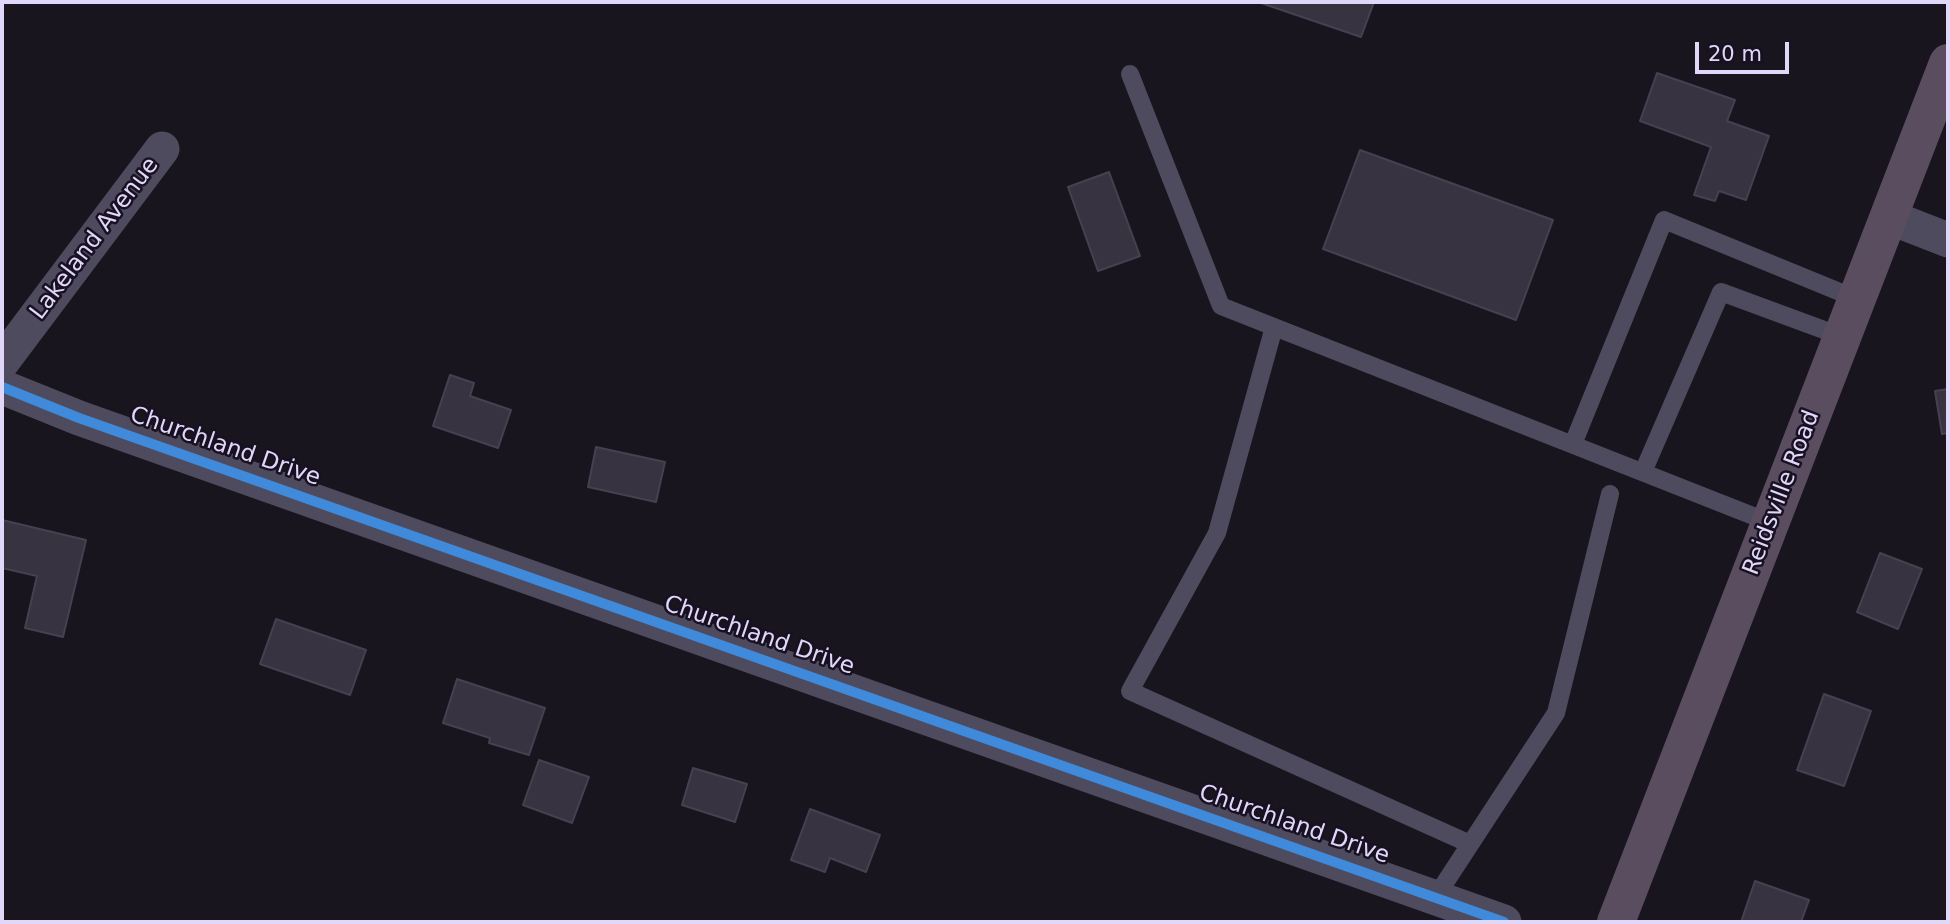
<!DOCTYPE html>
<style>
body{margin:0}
#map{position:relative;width:1950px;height:924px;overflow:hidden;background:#18151e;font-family:"DejaVu Sans",sans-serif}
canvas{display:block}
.frame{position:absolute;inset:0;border:4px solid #e1d8f9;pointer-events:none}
.scale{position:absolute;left:1695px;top:42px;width:94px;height:32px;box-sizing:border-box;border:4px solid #e1d8f9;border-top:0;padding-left:9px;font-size:21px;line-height:24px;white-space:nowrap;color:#e1d8f9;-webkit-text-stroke:5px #171122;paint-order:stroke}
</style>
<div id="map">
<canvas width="1950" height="924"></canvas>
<div class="frame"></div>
<div class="scale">20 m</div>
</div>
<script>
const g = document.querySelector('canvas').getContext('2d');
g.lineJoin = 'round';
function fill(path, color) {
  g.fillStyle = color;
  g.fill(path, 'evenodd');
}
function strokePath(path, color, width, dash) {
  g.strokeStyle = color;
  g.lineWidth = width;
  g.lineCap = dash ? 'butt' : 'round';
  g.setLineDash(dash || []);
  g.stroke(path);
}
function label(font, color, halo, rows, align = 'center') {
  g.font = font + ' "DejaVu Sans",sans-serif';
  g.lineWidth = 5;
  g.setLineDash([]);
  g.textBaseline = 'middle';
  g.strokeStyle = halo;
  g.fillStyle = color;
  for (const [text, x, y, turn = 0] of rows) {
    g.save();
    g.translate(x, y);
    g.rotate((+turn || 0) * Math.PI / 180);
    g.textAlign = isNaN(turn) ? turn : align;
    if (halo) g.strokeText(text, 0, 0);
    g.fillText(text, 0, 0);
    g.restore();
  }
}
const building = new Path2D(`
 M1258 2H1374L1361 37Z
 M1657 73 1735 100 1727 121 1769 136 1746 200 1719 191 1715 201 1694 195 1711 147 1640 121Z
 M1360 150 1553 220 1516 320 1323 249Z
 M1109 172 1140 256 1098 271 1068 187Z
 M450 375 474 383 470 396 511 410 498 448 433 426Z
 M1948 389V433L1942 434 1935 391Z
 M596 447 665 462 656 502 588 487Z
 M2 520 86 540 63 637 25 628 37 576 2 568Z
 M1880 553 1922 569 1898 629 1857 612Z
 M276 619 366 650 350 695 260 664Z
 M457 679 545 708 529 755 489 743 490 738 443 723Z
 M1824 694 1871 711 1844 786 1797 770Z
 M539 760 589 777 572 823 523 805Z
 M693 768 747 784 735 822 682 805Z
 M810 809 880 835 866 872 830 858 825 872 791 860Z
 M1755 881 1809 900 1801 922H1741Z`);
fill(building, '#383340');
strokePath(building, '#464151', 2);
strokePath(new Path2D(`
 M1130 74 1221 306 1771 523
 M1274 327 1217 533 1130 691 1470 844
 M1573 444 1664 220 1857 299
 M1643 472 1721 292 1843 337
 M1435 898 1556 713 1610 494`), '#4f4b5e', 18);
strokePath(new Path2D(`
 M1889 217 1948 240
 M2 362 162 149
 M2 387 79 418 1504 922`), '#4f4b5e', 35);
strokePath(new Path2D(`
 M1616 922 1948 63`), '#5b4d60', 38);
strokePath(new Path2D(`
 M2 387 79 418 1504 922`), '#408adc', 10);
label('23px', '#e1d8f9', '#171122', [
 ["Lakeland Avenue",95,239,-53],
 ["Churchland Drive",225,447,19],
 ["Reidsville Road",1782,493,-69],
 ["Churchland Drive",759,636,19],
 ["Churchland Drive",1294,825,19]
]);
</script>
